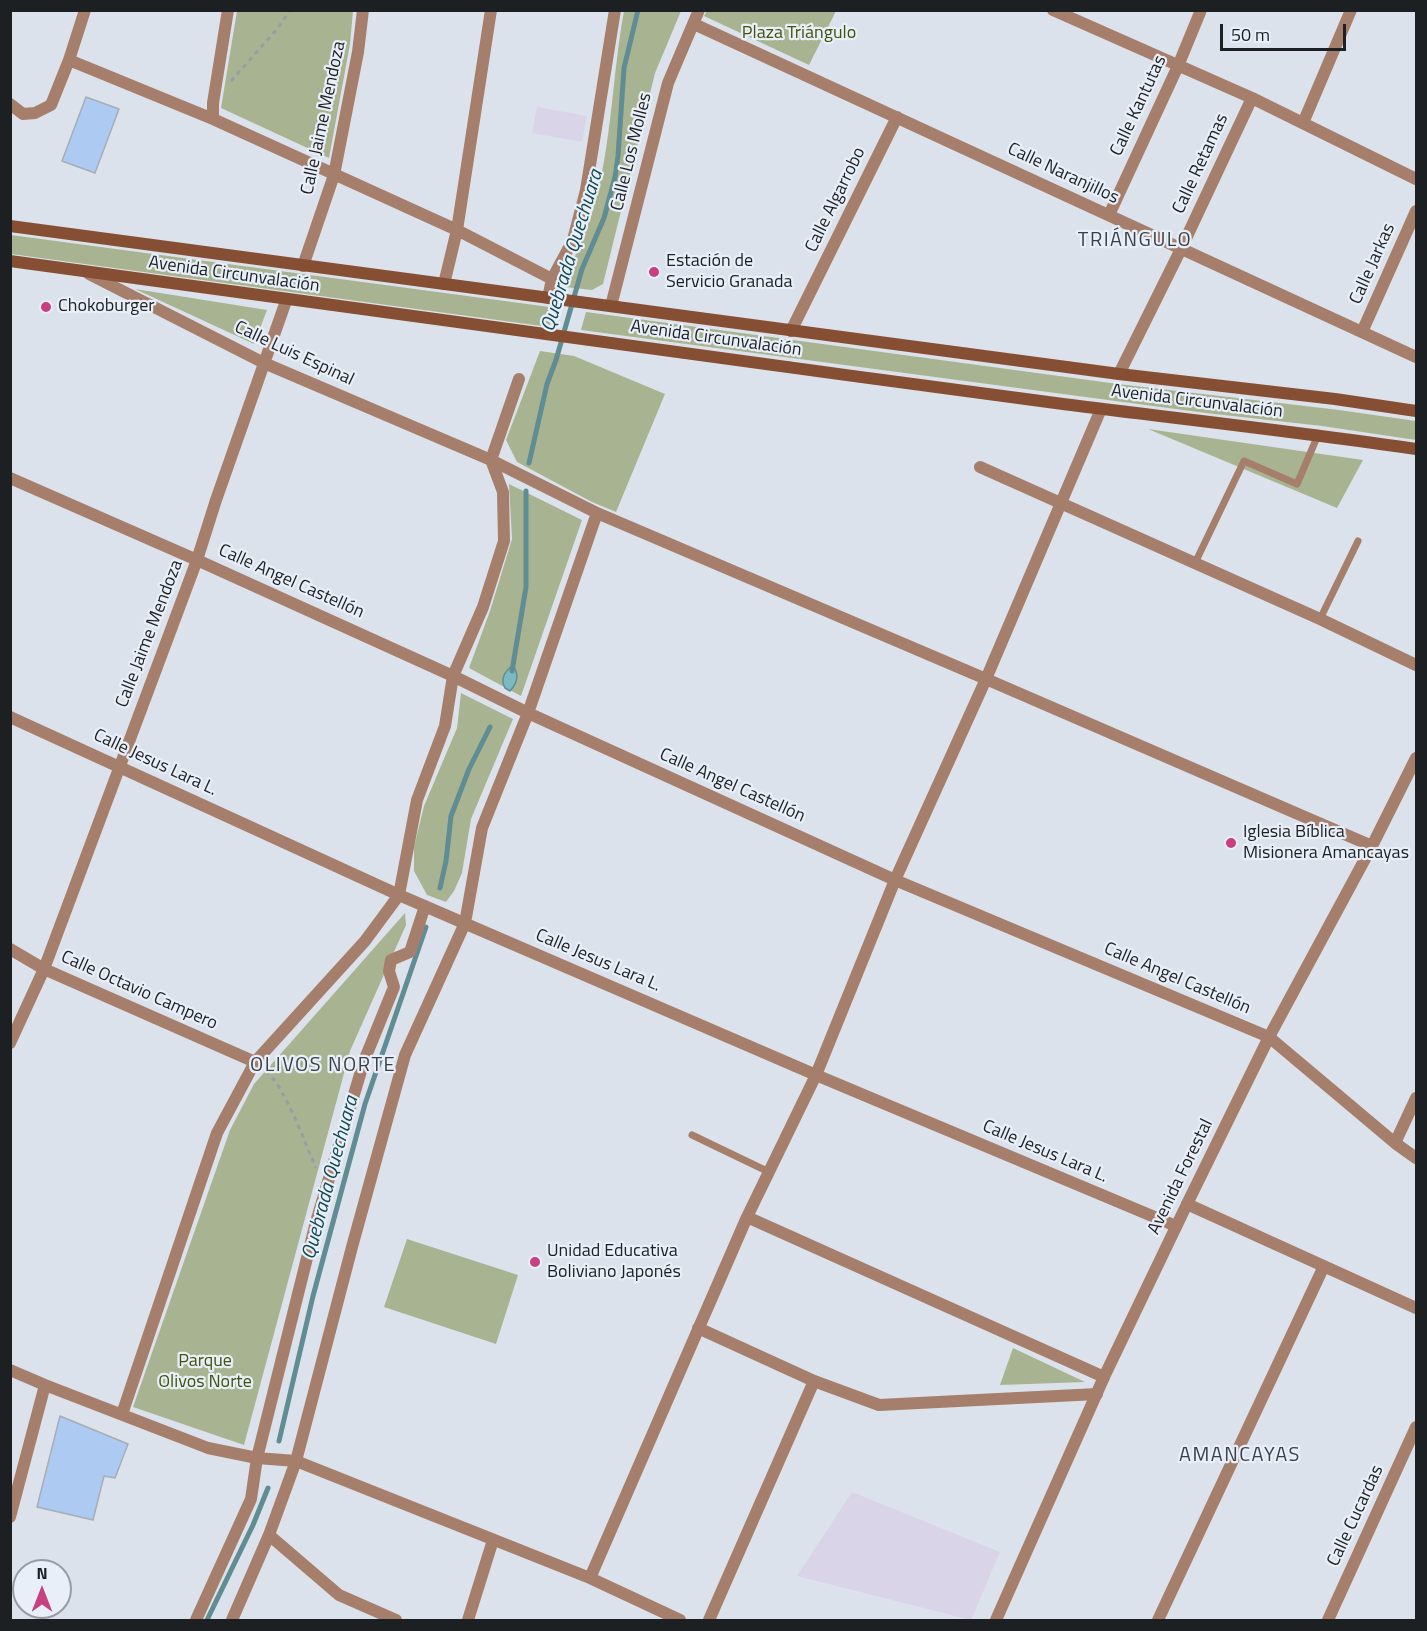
<!DOCTYPE html>
<meta charset="utf-8">
<style>
body{margin:0}
#map{position:relative;width:1427px;height:1631px;overflow:hidden;background:#dce2eb;font-family:"Titillium Web",sans-serif}
canvas{display:block}
.frame{position:absolute;inset:0;border:12px solid #1d2023;pointer-events:none}
.north{position:absolute;left:12px;top:1559px;width:60px;height:60px;box-sizing:border-box;background:#e9eff8;border:2px solid #979ca3;border-radius:50%;rotate:0deg;font-size:16px;font-weight:700;line-height:24px;text-align:center;color:#1d2023}
.north::after{content:'';display:block;margin:auto;width:21px;height:27px;background:#c64082;clip-path:polygon(50% 0,100% 100%,50% 72%,0 100%)}
.scale{position:absolute;left:1220px;top:24px;width:126px;height:27px;box-sizing:border-box;border:3px solid #1d2023;border-top:0;padding-left:8px;font-size:18px;line-height:21px;white-space:nowrap;color:#1d2023;-webkit-text-stroke:4px #e9eff8;paint-order:stroke}
</style>
<div id="map">
<canvas width="1427" height="1631"></canvas>
<div class="frame"></div>
<div class="north">N</div>
<div class="scale">50 m</div>
</div>
<script>
const g = document.querySelector('canvas').getContext('2d');
g.lineJoin = 'round';
function fill(path, color) {
  g.fillStyle = color;
  g.fill(path, 'evenodd');
}
function strokePath(path, color, width, dash) {
  g.strokeStyle = color;
  g.lineWidth = width;
  g.lineCap = dash ? 'butt' : 'round';
  g.setLineDash(dash || []);
  g.stroke(path);
}
function label(font, color, halo, rows, align = 'center') {
  g.font = font + ' "Titillium Web",sans-serif';
  g.lineWidth = 4.5;
  g.setLineDash([]);
  g.textBaseline = 'middle';
  g.strokeStyle = halo;
  g.fillStyle = color;
  for (const [text, x, y, turn = 0] of rows) {
    g.save();
    g.translate(x, y);
    g.rotate((+turn || 0) * Math.PI / 180);
    g.textAlign = isNaN(turn) ? turn : align;
    if (halo) g.strokeText(text, 0, 0);
    g.fillText(text, 0, 0);
    g.restore();
  }
}
fill(new Path2D(`
 M537 107 587 116 582 142 532 133Z
 M852 1492 1000 1552 971 1620 797 1576Z`), '#dad4e9');
fill(new Path2D(`
 M237 11H353L350 44 329 158 221 108Z
 M624 11H681L655 73 603 284 592 290 565 287C571 260 585 236 593 210 612 145 612 76 624 11Z
 M707 11V10L836 11 809 65 704 16Z
 M11 235 557 308 549 327 11 254Z
 M135 289 267 310 254 344Z
 M586 312 1118 384 1339 410 1416 421V440L1322 426 1206 413 581 330Z
 M540 351 574 356 665 394 616 512 592 502 517 462 506 440Z
 M1148 429 1363 460 1337 508Z
 M509 484 582 520 521 696 469 668 490 611 512 539Z
 M461 693 513 719 471 819 462 873 454 891 446 902 427 895 414 871V847L424 806 457 728Z
 M405 913 406 925 350 1051 244 1445 133 1407 230 1130 254 1084Z
 M407 1239 518 1275 496 1344 384 1307Z
 M1013 1348 1085 1382 1000 1385Z`), '#a8b491');
const water = new Path2D(`
 M513 665C519 675 518 682 510 691L505 688C500 679 505 671 513 665Z`);
fill(water, '#7cbac3');
strokePath(water, '#608c93', 1.5);
strokePath(new Path2D(`
 M529 463 547 384 556 360 582 269 604 218 615 177 618 156 624 68 638 10
 M512 671 526 587V491
 M440 888 446 861 451 816 469 769 490 727
 M279 1441 313 1296 365 1104 426 927
 M207 1620 253 1525 268 1488`), '#608c93', 5);
const building = new Path2D(`
 M86 97 119 109 95 173 62 161Z
 M60 1416 128 1444 115 1478 104 1476 93 1520 37 1507Z`);
fill(building, '#adcaf2');
strokePath(building, '#a7adb5', 1.5);
strokePath(new Path2D(`
 M231 81 278 28 290 10
 M266 1071C285 1087 305 1143 316 1168`), '#989da4', 3, [4.5, 4.5]);
strokePath(new Path2D(`
 M1195 563 1244 461 1297 484 1318 435
 M1320 619 1358 541
 M692 1135 769 1172`), '#a67f6c', 7);
strokePath(new Path2D(`
 M1053 10 1252 98 1416 179
 M694 24 1416 357
 M69 60 213 119 457 230 552 279
 M10 104 23 114 35 113 51 105 69 60 85 10
 M213 119V103L228 10
 M1303 123 1351 10
 M1109 215 1178 66 1201 10
 M303 266 334 175 358 52 363 10
 M89 274 264 363 491 460 597 513 986 679 1372 846
 M444 284 457 230 491 10
 M548 298 552 279 573 240 586 190 615 10
 M611 306 668 83 699 10
 M791 331 897 117
 M1362 332 1416 211
 M1119 374 1181 249 1252 98
 M980 467 1320 619 1416 665
 M10 478 197 560 453 676 528 713 895 880 1269 1037 1395 1143 1416 1158
 M10 717 399 895 816 1075 1176 1226
 M10 949 44 969 255 1062
 M10 1043 44 969 197 560 216 500 286 301
 M1395 1143 1416 1098
 M1187 1204 1416 1308
 M747 1217 1104 1377
 M698 1328 814 1381 879 1405 1097 1394
 M10 1370 45 1385 208 1448 257 1458 296 1461 590 1578 680 1620
 M122 1414 217 1133 255 1062 365 941 399 895 417 800 445 726 453 676 483 607 504 541 503 492 491 460 519 379
 M10 1517 45 1385
 M269 1535 339 1595 396 1620
 M590 1578 747 1217 816 1075 895 880 986 679 1101 409
 M196 1620 251 1499 257 1458 316 1222 364 1061 394 987 389 971 391 960 410 952 425 906
 M232 1620 269 1535 296 1461 352 1247 405 1055 465 923 482 828 528 713 597 513
 M468 1620 493 1540
 M709 1620 814 1381
 M1158 1620 1324 1266
 M1328 1620 1416 1427`), '#a67f6c', 12);
strokePath(new Path2D(`
 M996 1620 1104 1377 1187 1204 1269 1037 1372 846 1416 758`), '#a67f6c', 12);
strokePath(new Path2D(`
 M10 226 1119 374 1335 399 1416 411
 M10 261C361 311 712 357 1063 404 1181 419 1299 432 1416 449`), '#864f33', 12);
for (const [x, y, r, color] of [
 [654,272,6,"#c64082"],
 [46,307,6,"#c64082"],
 [1231,843,6,"#c64082"],
 [535,1262,6,"#c64082"]
]) {
  const dot = new Path2D();
  dot.arc(x, y, r, 0, 2 * Math.PI);
  g.fillStyle = color;
  g.fill(dot);
  strokePath(dot, '#e9eff8', 2);
}
label('18px', '#42530c', '#e9eff8', [
 ["Plaza Triángulo",799,34],
 ["Parque",205,1362],
 ["Olivos Norte",205,1383]
]);
label('18px', '#1d2023', '#e9eff8', [
 ["Calle Kantutas",1139,106,-65],
 ["Calle Jaime Mendoza",324,118,-78],
 ["Calle Los Molles",632,152,-76],
 ["Calle Retamas",1201,164,-65],
 ["Calle Naranjillos",1063,174,25],
 ["Calle Algarrobo",836,200,-64],
 ["Calle Jarkas",1373,264,-66],
 ["Avenida Circunvalación",234,275,8],
 ["Avenida Circunvalación",716,339,8],
 ["Calle Luis Espinal",294,354,25],
 ["Avenida Circunvalación",1197,402,7],
 ["Calle Angel Castellón",291,582,24],
 ["Calle Jaime Mendoza",150,634,-69],
 ["Calle Jesus Lara L.",155,763,25],
 ["Calle Angel Castellón",732,786,24],
 ["Calle Jesus Lara L.",598,961,23],
 ["Calle Angel Castellón",1177,979,23],
 ["Calle Octavio Campero",139,991,24],
 ["Calle Jesus Lara L.",1045,1152,23],
 ["Avenida Forestal",1181,1177,-64],
 ["Calle Cucardas",1356,1516,-65]
]);
label('18px', '#1d2023', '#e9eff8', [
 ["Estación de",666,262],
 ["Servicio Granada",666,283],
 ["Chokoburger",58,307],
 ["Iglesia Bíblica",1243,833],
 ["Misionera Amancayas",1243,854],
 ["Unidad Educativa",547,1252],
 ["Boliviano Japonés",547,1273]
], 'left');
g.letterSpacing = '1.5px';
label('20px', '#3b4047', '#e9eff8', [
 ["TRIÁNGULO",1135,241],
 ["OLIVOS NORTE",323,1066],
 ["AMANCAYAS",1240,1456]
]);
g.letterSpacing = '0px';
label('italic 20px', '#124a51', '#e9eff8', [
 ["Quebrada Quechuara",573,251,-73],
 ["Quebrada Quechuara",331,1178,-75]
]);
</script>
